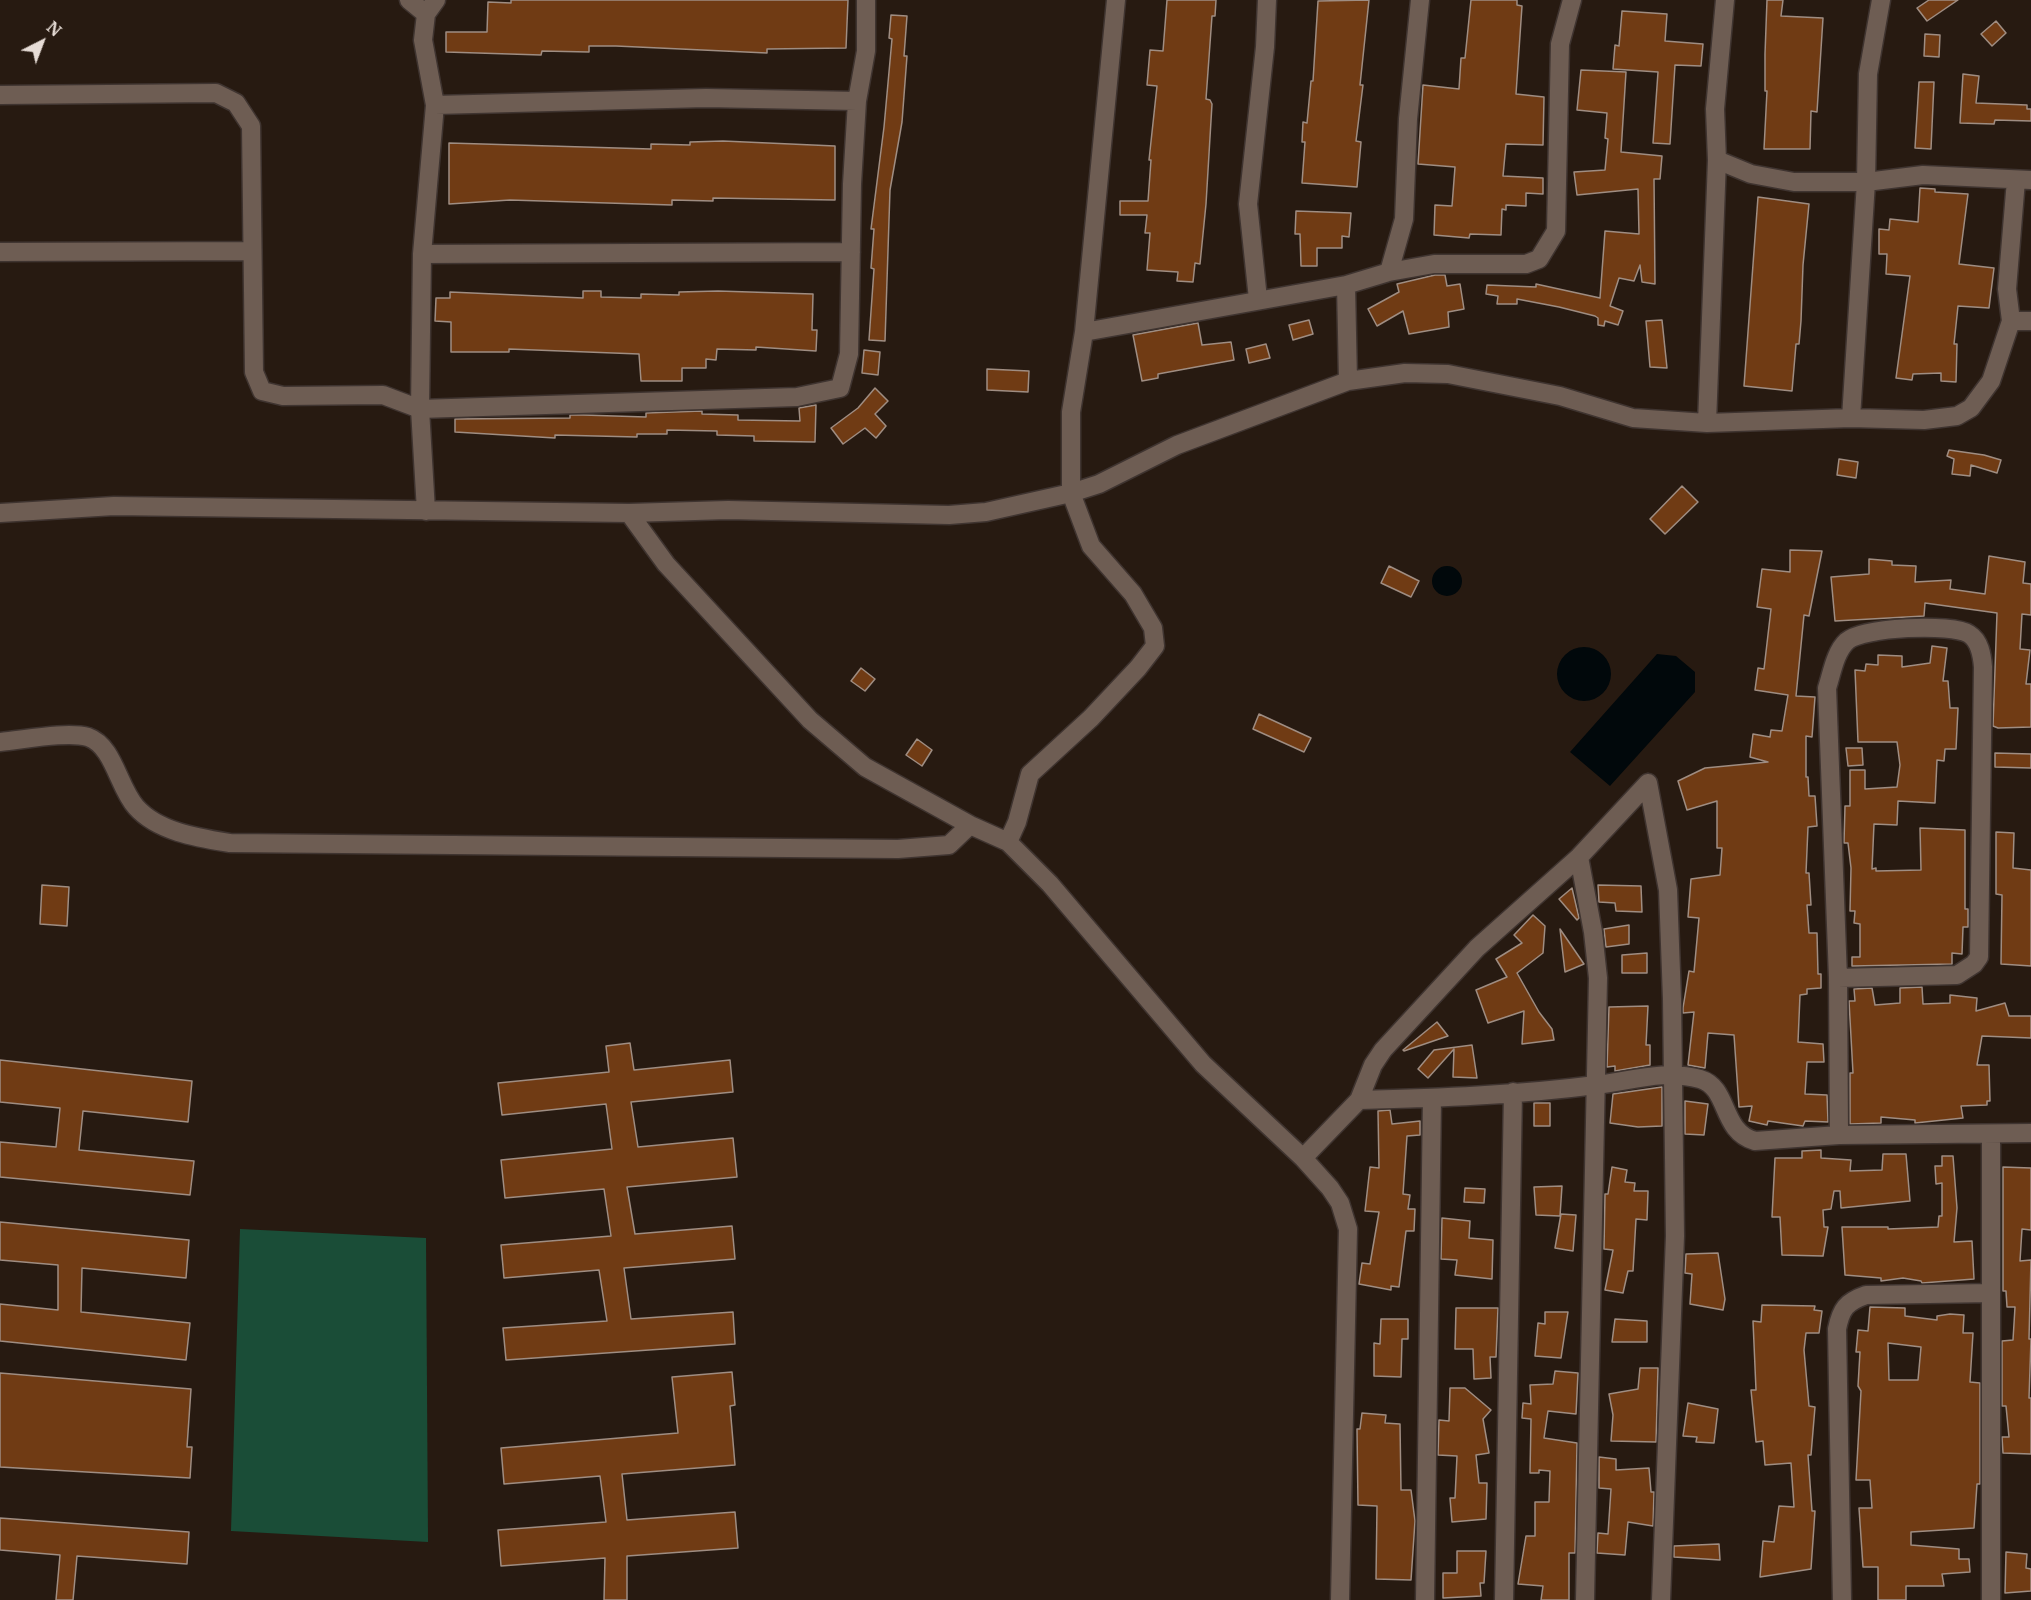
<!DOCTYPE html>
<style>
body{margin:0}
#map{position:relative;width:2031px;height:1600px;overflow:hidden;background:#271a11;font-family:Merriweather,serif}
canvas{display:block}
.north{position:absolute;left:12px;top:12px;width:60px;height:60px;-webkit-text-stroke:4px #271a11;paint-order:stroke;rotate:42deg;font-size:16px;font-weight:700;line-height:24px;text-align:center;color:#e6dcd6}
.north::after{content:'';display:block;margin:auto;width:21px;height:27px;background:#e6dcd6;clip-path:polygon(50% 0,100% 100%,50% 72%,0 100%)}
</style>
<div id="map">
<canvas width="2031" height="1600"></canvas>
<div class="north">N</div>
</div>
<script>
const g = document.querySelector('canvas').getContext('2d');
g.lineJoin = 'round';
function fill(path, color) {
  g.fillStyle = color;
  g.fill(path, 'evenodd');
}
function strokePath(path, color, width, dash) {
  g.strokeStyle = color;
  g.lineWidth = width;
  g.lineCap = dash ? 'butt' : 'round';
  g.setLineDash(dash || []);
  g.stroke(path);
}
fill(new Path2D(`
 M240 1229 426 1238 428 1542 231 1531Z`), '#1a4d37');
fill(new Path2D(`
 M1432 581a15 15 0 1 1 30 0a15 15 0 1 1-30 0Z
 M1557 674a27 27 0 1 1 54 0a27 27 0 1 1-54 0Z
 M1657 654 1676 656 1695 672V692L1610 786 1570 752Z`), '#01080b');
const building = new Path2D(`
 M511 0H848L846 48 767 49V53L616 46H589V52L542 51 541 55 446 52V32H487L488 2 511 3Z
 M1167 0H1216L1215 16H1212L1206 99 1210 100 1212 104 1206 204 1200 264 1195 263 1193 282 1177 281 1178 272 1147 270 1150 233H1145L1147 215H1120V201H1148L1151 160H1149L1157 86 1147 85 1150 50 1163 51Z
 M1369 0 1360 85H1363L1356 141 1361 142 1357 187 1302 183 1305 142H1302L1303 122 1307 123 1311 81H1313L1318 1Z
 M1471 0H1517V5L1522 6 1516 94 1544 97 1543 145 1506 144 1503 176 1543 178V194L1526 193V206L1506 205V210L1502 209 1501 235 1470 234 1469 238 1434 235 1435 205 1452 206 1455 167 1418 164 1423 85 1459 89 1461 58H1465Z
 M1767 0H1783L1781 16 1823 18 1817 112 1811 111 1810 149H1764L1767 91H1765V54Z
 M1929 0H1958L1927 21 1917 8Z
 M1622 11 1667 14 1665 41 1703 44 1701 66 1675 65 1670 144 1653 143 1658 72 1613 69 1615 45 1619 46Z
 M891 15 907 16 904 56H907L902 122 890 190 885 341 869 340 874 269 871 268 874 229H871L884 127 892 39 889 38Z
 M1996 21 2006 33 1992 46 1981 34Z
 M1925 34 1940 35 1939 57 1924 56Z
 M1581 70 1626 72 1621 152 1662 156 1660 179H1654L1655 284 1642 282 1640 265 1634 281 1619 278 1610 306 1623 311 1618 325 1605 321 1604 326 1598 325V318L1595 316 1559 307 1517 299V304H1497L1498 296 1486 294 1487 285 1536 287V284L1600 298 1605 231 1639 234 1638 189 1577 195 1574 172 1605 170 1608 139 1605 138 1607 113 1577 110Z
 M1963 74 1979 76 1976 103 2027 105V109H2031V121L1995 120 1994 124 1960 123Z
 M1919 82H1934L1931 149 1915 148Z
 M723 141 835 146V200L713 198V201L672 200V205L510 200 449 204V143L651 149V144L690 145V142Z
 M1920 188 1935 189V192L1968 194 1959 264 1994 268 1989 308 1958 306 1954 344H1957L1956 382 1941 381V373L1913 374 1912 380 1896 378 1910 276 1886 274 1887 254H1879V229L1889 230 1890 219 1918 222Z
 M1758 197 1809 204 1803 265 1801 321 1799 344H1796L1792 391 1744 386Z
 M1296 211 1351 213 1349 237 1342 236V248H1317V266H1301L1300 234H1295Z
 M1435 275H1445L1447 286 1460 284 1464 309 1448 312 1449 327 1409 334 1403 311 1377 326 1368 309 1399 292 1397 284Z
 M583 291H601V297L641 298V294L679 295V292L718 291 813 294 812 330H817L816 351 756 347V350L717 349 716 360 706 359V368H682V381H641L639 354 509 349V352H451V322L435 321 436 298H450V292L583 298Z
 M1309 320 1313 334 1293 340 1289 325Z
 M1662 320 1667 368 1650 367 1646 321Z
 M1198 323 1202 345 1231 342 1234 360 1158 374V378L1142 381 1133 335Z
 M1266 344 1270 358 1249 363 1246 349Z
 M864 350 880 352 878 375 862 373Z
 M987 369 1029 371 1028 392 987 390Z
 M875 388 888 401 875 414 886 426 876 438 865 428 843 444 831 428 858 408Z
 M816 405 815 442 754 441V436L717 435V431L667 430V434H637V437L555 435V438L455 432V419L570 418V415H583L646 417V413L702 411V414L738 415V420L800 421 799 408Z
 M1949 450 1984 455 2001 460 1997 473 1971 465 1970 476 1952 474 1954 459 1947 456Z
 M1839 459 1858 462 1856 478 1837 475Z
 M1682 486 1698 502 1665 534 1650 519Z
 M1790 550 1822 551 1809 616 1804 615 1796 696 1815 697 1812 737 1806 736V777H1808L1809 796H1815L1817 826 1808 827 1806 873H1809L1811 905H1807L1809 933H1817L1818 974H1821V988L1807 989V994L1800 995 1798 1042 1823 1044 1824 1062H1807L1805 1094 1827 1095 1828 1122 1805 1121 1803 1126 1768 1121 1767 1125 1749 1121 1752 1106 1739 1107 1734 1035 1708 1033 1705 1068 1688 1065 1694 1012 1683 1013V1008L1689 971 1694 972 1699 918 1688 917 1691 879 1720 875 1722 848H1717V801L1687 810 1678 781 1705 768 1768 762 1750 757 1753 734 1770 737 1771 730 1782 731 1788 695 1755 690 1758 668 1764 669 1771 609 1757 607 1762 569 1790 572Z
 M1989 556 2025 562 2023 583 2031 584V615L2022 614 2020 649 2030 650 2026 684H2031V727L1998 728 1993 726 1997 613 1925 603 1924 616 1835 621 1831 577 1869 574V559L1892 561V565L1916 566 1915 582 1951 580 1950 589 1985 594Z
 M1389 566 1419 581 1411 597 1381 583Z
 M1932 646 1947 648 1943 681H1948L1950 708H1958L1956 749H1945L1944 761 1937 760 1935 803 1898 801 1897 825 1874 824 1872 869 1876 868V871L1921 870 1920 828 1965 830V909H1968V927H1963L1962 954 1952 953V964L1852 966V957H1860V924L1854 923 1855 911H1850L1851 868 1848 843H1844L1845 806H1850V770H1865V789L1897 787 1900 765 1897 742H1858L1855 670 1865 671 1866 664 1878 665V655L1902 656V667L1930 663Z
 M861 668 875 679 865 691 851 681Z
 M1259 714 1311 738 1304 752 1253 729Z
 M917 739 932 750 922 766 906 755Z
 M1846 748H1862L1863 765 1848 766Z
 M1995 753 2031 754V768L1995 767Z
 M1996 832 2014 833 2013 868 2031 870V966L2001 964 2002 895 1996 894Z
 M42 885 69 887 67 926 40 924Z
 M1598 885 1641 886 1642 912 1616 911 1615 903 1599 902Z
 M1572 888 1579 918 1577 920 1559 899Z
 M1533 915 1545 926 1543 953 1517 973 1539 1012 1552 1029 1554 1040 1522 1044 1524 1011 1488 1023 1476 990 1507 977 1496 959 1522 943 1514 935Z
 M1629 925V944L1606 947 1604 929Z
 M1560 929 1584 964 1565 972Z
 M1647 953V973H1622V955Z
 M1922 987 1923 1004 1950 1003V995L1977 998 1976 1011 2005 1003 2009 1016H2031V1038L1982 1036 1977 1065H1989L1990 1101H1987V1105L1961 1106 1963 1118 1915 1123V1120L1881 1117V1123L1850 1124V1073H1853L1849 1001H1855L1854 989 1872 988 1875 1005 1900 1003V988Z
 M1648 1006 1646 1045H1650V1065L1615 1071V1066L1607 1067 1609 1007Z
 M1437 1022 1448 1036 1404 1051 1403 1050Z
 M630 1043 634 1070 730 1060 733 1092 631 1102 638 1147 733 1138 737 1177 627 1187 635 1234 732 1226 735 1259 624 1268 631 1319 733 1312 735 1344 506 1360 503 1328 607 1321 599 1270 504 1278 501 1245 611 1236 604 1189 505 1198 501 1160 612 1149 606 1104 502 1115 498 1083 609 1072 606 1046Z
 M1472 1045 1477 1078 1453 1077 1454 1049 1428 1078 1418 1069 1434 1050Z
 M0 1060 192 1081 188 1122 83 1111 79 1150 194 1161 190 1195 0 1177V1142L56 1147 60 1108 0 1102Z
 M1662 1087V1126L1638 1127 1610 1123 1613 1094Z
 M1685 1101 1708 1104 1704 1135 1685 1134Z
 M1534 1103H1550V1126H1534Z
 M1390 1110 1392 1124 1420 1121V1135L1407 1136 1403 1194 1410 1195 1408 1209H1415L1414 1231H1406L1399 1287 1391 1286V1290L1359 1284 1362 1263 1370 1264 1379 1212 1365 1211 1370 1167 1379 1168 1378 1111Z
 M1821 1150V1158L1851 1160 1850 1171 1882 1170 1883 1154H1906L1910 1201 1841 1208 1840 1191H1834L1831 1209 1823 1210 1824 1227H1828L1823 1256 1782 1255 1780 1217H1772L1775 1158H1802V1151Z
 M1942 1156H1953L1957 1208 1954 1242 1972 1241 1974 1279 1922 1283 1921 1281 1903 1278 1881 1281V1278L1845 1275 1842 1227H1888V1229L1938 1227 1939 1216H1942V1183L1936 1184 1935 1166H1942Z
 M1612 1167 1627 1170 1625 1182 1635 1183 1634 1191H1648L1647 1220 1636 1219 1633 1271H1628L1623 1293 1605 1290 1613 1250 1604 1249 1605 1194H1608Z
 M2003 1167 2031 1168V1230L2022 1229 2020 1261 2031 1260 2029 1339H2031L2029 1398H2031V1454L2003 1453 2002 1437H2009L2006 1406H2002V1341L2013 1340 2015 1307H2007L2006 1291H2003Z
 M1562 1186 1560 1216 1536 1215 1534 1187Z
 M1465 1188 1485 1189 1484 1203 1464 1202Z
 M1561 1214 1576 1215 1573 1251 1555 1248Z
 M1442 1218 1470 1221 1469 1238 1493 1240 1492 1279 1455 1275 1457 1260 1441 1259Z
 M0 1222 189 1240 186 1278 82 1268 81 1312 190 1323 186 1360 0 1341V1304L58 1310V1265L0 1260Z
 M1718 1253 1725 1299 1723 1310 1690 1304 1692 1274 1685 1273 1686 1254Z
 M1762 1305 1815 1306 1814 1310 1822 1311 1819 1333H1806L1804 1350 1809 1406 1815 1407 1811 1455H1808L1812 1511H1815L1811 1569 1760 1577 1763 1541 1774 1542 1779 1506 1794 1507 1791 1463 1765 1465 1763 1441 1756 1442 1751 1390H1756L1753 1321 1761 1322Z
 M1870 1307 1905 1308V1316L1937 1320V1316L1950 1314 1964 1315 1963 1333H1973L1970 1382 1980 1383V1484H1977L1974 1528 1911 1532V1545L1959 1549V1559H1969L1970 1572 1942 1574 1944 1586H1906V1600H1878V1567H1863L1859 1508H1872L1870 1480H1856L1861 1391 1858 1386 1860 1352H1856L1858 1330 1868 1331ZM1888 1343 1921 1347 1918 1380H1889Z
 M1456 1308H1498L1496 1357H1490L1491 1378 1474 1379 1473 1349H1455Z
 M1545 1312H1568L1561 1358 1535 1356 1538 1323 1545 1324Z
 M1381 1319H1408V1339H1402L1401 1377 1374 1376V1343L1380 1344Z
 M1615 1319 1647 1321V1342H1612Z
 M1640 1368H1658L1656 1442 1611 1441 1613 1415 1609 1394 1638 1389Z
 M1555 1371 1578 1373 1576 1414 1548 1411 1544 1438 1577 1443 1575 1553H1569V1600H1541L1543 1586 1518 1584 1526 1536H1535V1502H1549L1550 1471 1539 1470V1473H1530L1531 1419 1522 1418 1523 1403 1531 1404 1530 1385 1553 1384Z
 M732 1372 735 1405 730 1406 735 1465 622 1474 627 1520 735 1512 738 1548 627 1556V1600H604L605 1558 501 1566 498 1530 606 1522 600 1476 504 1484 501 1448 678 1433 672 1377Z
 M0 1373 191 1389 187 1447H192L190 1478 0 1467Z
 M1450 1388H1465L1491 1410 1483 1419 1489 1453 1476 1455 1479 1483H1487L1486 1519 1452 1522 1450 1498H1455L1457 1456 1438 1455 1439 1420 1449 1421Z
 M1688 1403 1718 1409 1714 1443 1696 1442 1697 1437 1683 1436Z
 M1362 1413 1386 1415 1385 1423 1400 1424 1401 1490H1411L1415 1521 1411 1580 1376 1579 1377 1506 1358 1505 1357 1429H1360Z
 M1599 1457 1616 1459V1470L1649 1468 1651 1492H1654L1653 1526 1628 1522 1625 1555 1597 1553 1598 1533 1608 1534 1611 1489 1599 1488Z
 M0 1518 189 1532 187 1564 77 1556 73 1600H56L60 1555 0 1550Z
 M1719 1544 1720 1560 1674 1557V1546Z
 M1457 1551H1486L1484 1583H1480L1481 1596 1443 1598V1573H1457Z
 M2006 1552 2027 1554 2026 1568 2031 1569V1591L2005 1593Z`);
fill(building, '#703b14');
strokePath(building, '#9f8d82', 1.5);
const minor = new Path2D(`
 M409 0 426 14
 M0 95 216 93 236 103 251 126 254 372 262 391 283 396 383 395 420 409 797 397 840 388 849 354 852 184 857 101 866 51V0
 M435 105 706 98 857 101
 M1717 160 1751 174 1794 182H1866L1923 175 2031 180
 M0 252 251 251
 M422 254 851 252
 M1389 272 1404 219 1408 119 1420 0
 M1346 285 1348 381
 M1258 299 1248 204 1265 47 1267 0
 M2011 321 2007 289 2016 180
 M1084 332 1346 285 1389 272 1434 264H1526L1539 259 1556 231 1560 44 1572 0
 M1851 418 1866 182 1868 74 1881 0
 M1707 423 1717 160 1715 109 1725 0
 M426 511 420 409 422 254 435 105 423 40 426 14 436 0
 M0 513 114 506 629 513 728 510 949 515 986 512 1071 493 1099 484 1177 445 1348 381 1405 373 1448 374 1560 396 1633 418 1707 423 1851 418 1924 420 1957 416 1971 408 1991 381 2011 321H2031
 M629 513 666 564 810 720 865 767 970 825 1008 842 1050 884 1203 1064 1303 1158 1330 1188 1340 1203 1348 1229 1340 1600
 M0 742C23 740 67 731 88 737 114 746 118 787 136 807 158 832 199 838 230 843L898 849 949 845 970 825
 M1648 783 1668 890 1672 999 1675 1236 1661 1600
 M1008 842 1017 822 1030 774 1091 718 1138 668 1155 646 1153 628 1133 594 1091 546 1071 493V412L1084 332 1116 0
 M1579 857 1593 932 1598 978 1585 1600
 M1838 978 1957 975 1974 964 1979 957 1983 667C1982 655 1980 641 1969 634 1952 623 1863 627 1847 641 1835 652 1832 673 1827 688L1838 978 1839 1135
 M1359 1100 1373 1065 1383 1050 1477 948 1579 857 1648 783
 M1991 1134V1600
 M1303 1158 1359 1100C1438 1098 1518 1095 1596 1085 1631 1081 1665 1069 1700 1079 1730 1088 1720 1131 1755 1141L1839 1135 2031 1133
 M1425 1600 1432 1099
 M1504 1600 1513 1092
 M1842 1600 1837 1329C1841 1309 1846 1302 1866 1295L1991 1293`);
strokePath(minor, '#3f3430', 21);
strokePath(minor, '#6e5d53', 18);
</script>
